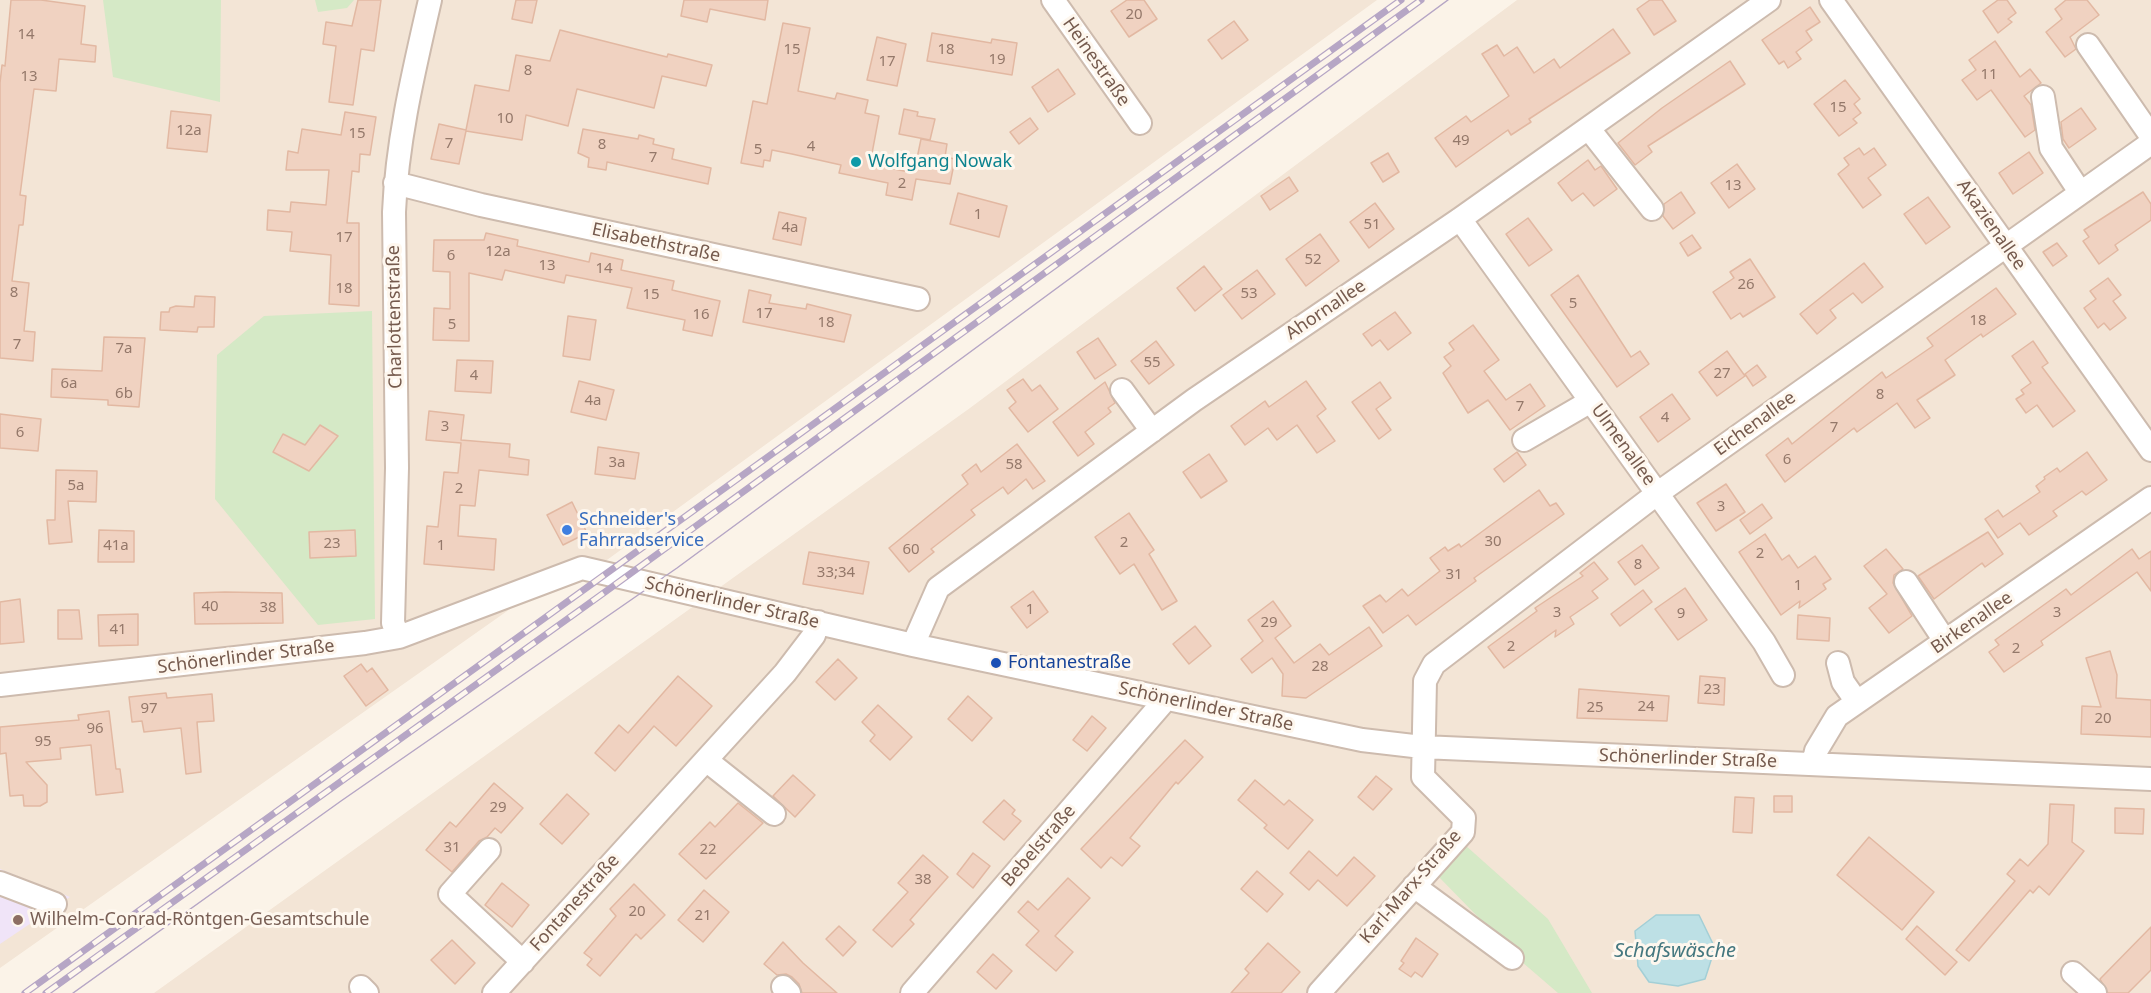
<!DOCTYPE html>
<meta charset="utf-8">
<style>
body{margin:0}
canvas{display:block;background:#fbf3e8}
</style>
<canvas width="2151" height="993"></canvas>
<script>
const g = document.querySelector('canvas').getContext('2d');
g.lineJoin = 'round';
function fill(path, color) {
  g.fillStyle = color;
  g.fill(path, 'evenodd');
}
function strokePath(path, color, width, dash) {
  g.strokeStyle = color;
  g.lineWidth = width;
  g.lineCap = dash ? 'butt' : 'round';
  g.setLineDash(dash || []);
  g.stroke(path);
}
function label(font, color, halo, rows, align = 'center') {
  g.font = font + ' "Noto Sans",sans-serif';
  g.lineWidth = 6;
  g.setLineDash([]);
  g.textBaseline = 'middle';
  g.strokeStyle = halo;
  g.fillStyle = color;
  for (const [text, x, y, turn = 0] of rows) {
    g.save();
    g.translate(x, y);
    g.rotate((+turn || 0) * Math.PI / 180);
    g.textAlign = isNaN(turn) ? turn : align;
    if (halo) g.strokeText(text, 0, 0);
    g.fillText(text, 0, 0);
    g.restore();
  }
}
fill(new Path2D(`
 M0 0H1377L578 581 376 641 0 685Z
 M1517 0H2151V993H154L970 408Z
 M520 602 368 709 0 968V688L387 645Z`), '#f3e5d6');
fill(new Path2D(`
 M0 869 70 897 0 944Z`), '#f0e4f8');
fill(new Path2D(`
 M103 0H221L220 102 113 77Z
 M315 0H354L347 8 318 12Z
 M372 311 375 619 318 625 215 499 217 355 264 316Z
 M1465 845 1548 919 1592 993H1558L1522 962 1437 875Z`), '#d5e9c6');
const water = new Path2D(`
 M1656 915H1699L1715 948 1705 979 1678 986 1649 982 1638 966 1635 931Z`);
fill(water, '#bde0e5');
strokePath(water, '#a3cfd6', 1.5);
const building = new Path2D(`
 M11 0H41L85 6 81 44 96 46 95 62 59 59 56 91 34 89 20 195 26 196 23 225H19L12 281 29 283 24 331 35 332 33 361 0 358V83L2 65 5 66Z
 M358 0H381L374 51 361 49 353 105 329 102 336 46 323 44 326 22 352 26Z
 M516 0H537L532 23 512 19Z
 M684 0H768L765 20 710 9 707 22 681 16Z
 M1127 0H1144L1157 19 1129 37 1111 11Z
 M1650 0H1662L1676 21 1654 35 1637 9Z
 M1998 0H2007L2016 13 2008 19 2012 22 1998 33 1983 11Z
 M2066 0H2087L2099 15 2070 37 2076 49 2065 57 2046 32 2062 19 2055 9Z
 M1810 7 1820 22 1806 31 1812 40 1796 52 1801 59 1788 68 1784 61 1779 64 1762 40Z
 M1234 21 1248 40 1222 59 1208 40Z
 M783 23 810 28 798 91 835 99 837 93 868 100 865 113 879 116 870 164 914 173 921 139 947 144 945 157 955 159 950 184 916 179 912 200 886 195 888 183 839 173 841 165 792 154 772 150 770 161 764 160 763 167 741 163 753 101 767 104Z
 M1613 29 1630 53 1529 119 1531 122 1511 135 1508 130 1456 167 1435 138 1466 116 1471 122 1509 96 1482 54 1497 45 1504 56 1517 47 1534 73 1554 59 1560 68Z
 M560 30 667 57 668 54 712 65 706 86 662 76 654 108 577 89 568 126 526 115 522 140 466 131 459 164 431 159 439 124 466 130 475 85 509 91 516 55 550 61Z
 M932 33 991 43 992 39 1017 43 1012 75 927 61Z
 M877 37 906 44 897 86 867 80Z
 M1995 41 2020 77 2030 69 2041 83 2024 96 2031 105 2035 130 2025 137 1991 90 1977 100 1962 80 1976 70 1969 60Z
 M1730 61 1745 84 1648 146 1652 152 1635 165 1618 143 1662 108Z
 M1058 69 1075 94 1048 112 1032 87Z
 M1845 80 1860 99 1854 104 1861 113 1853 119 1857 123 1839 136 1814 104Z
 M2081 108 2096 129 2069 148 2063 139 2061 122Z
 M904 109 918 112 917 116 935 119 930 140 899 134Z
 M171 111 211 115 207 152 167 148Z
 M345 112 376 117 370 155 360 154 359 172 352 171 347 223H359V306L329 304 331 255 290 251 292 232 267 230 268 210 290 212 291 202 326 205 329 170H286L288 151 298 153 302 129 341 135Z
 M1030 118 1038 129 1019 144 1010 132Z
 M583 129 638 139 639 135 654 139 653 144 674 149 672 159 711 168 708 184 607 162 606 170 588 167 589 158 578 153Z
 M1859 148 1864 155 1874 148 1886 165 1868 178 1881 195 1863 208 1838 174 1849 165 1844 158Z
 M2029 152 2043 173 2013 194 1999 173Z
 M1388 153 1399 172 1383 182 1371 163Z
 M1588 160 1595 170 1601 166 1617 189 1594 206 1583 193 1572 201 1558 183Z
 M1737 164 1755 189 1729 208 1711 183Z
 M1289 177 1298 191 1270 210 1261 196Z
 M1681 192 1695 213 1673 229 1663 216 1664 204Z
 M2143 192 2151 204V220L2115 245 2118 250 2099 264 2083 241 2089 237 2084 230Z
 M958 193 1007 206 999 237 950 224Z
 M1928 197 1950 227 1926 244 1904 214Z
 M1375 203 1394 229 1369 248 1350 222Z
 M779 212 806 218 801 245 773 239Z
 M1528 218 1552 250 1529 266 1506 234Z
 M486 233 518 240 517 246 589 262 591 253 623 260 621 270 674 281 672 290 720 301 712 336 683 330 685 320 627 308 632 288 566 275 564 283 505 270 502 280 469 273V341L433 340 434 308 450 309V272L433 271 434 240H484Z
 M1320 234 1339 261 1306 286 1286 259Z
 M1692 235 1701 248 1688 256 1680 243Z
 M2057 243 2067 256 2053 266 2043 252Z
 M1750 259 1775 297 1743 317 1740 313 1731 319 1713 292 1734 278 1730 272Z
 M1864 263 1883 287 1862 303 1853 293 1830 310 1836 318 1817 334 1800 314Z
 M1204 266 1222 289 1195 311 1177 288Z
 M1257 270 1275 294 1242 319 1223 295Z
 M1578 275 1631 357 1640 351 1649 364 1617 387 1551 295Z
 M2108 278 2121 295 2113 301 2126 318 2110 330 2104 323 2098 328 2084 308 2096 299 2090 291Z
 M1996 288 2016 314 1983 337 1981 334 1945 360 1955 375 1917 400 1930 418 1915 428 1897 403 1857 432 1854 428 1785 482 1766 455 1788 438 1792 444 1882 372 1886 378 1933 346 1927 338Z
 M749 290 771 295 769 303 806 309 807 304 851 315 844 342 743 322Z
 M195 296 215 297 214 327H198L197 332 160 330 161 312H169L170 308 176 306 194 307Z
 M1395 312 1411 333 1388 350 1380 340 1372 346 1363 334Z
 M568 316 596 320 590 360 563 356Z
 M1473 325 1499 360 1484 371 1506 400 1530 384 1545 406 1510 430 1488 400 1468 413 1443 373 1451 366 1444 357 1454 350 1449 343Z
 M104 337 145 338 139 407 108 405V400L51 397 52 369 102 371Z
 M1098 338 1116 365 1095 379 1077 352Z
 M1156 341 1174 365 1149 384 1131 361Z
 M2033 341 2048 363 2042 367 2075 411 2053 427 2037 405 2026 413 2016 399 2024 394 2021 390 2031 383 2012 356Z
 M1727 351 1745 376 1717 396 1699 372Z
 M457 360 493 361 491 393 455 391Z
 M1757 365 1766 377 1753 386 1745 374Z
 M1023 379 1032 391 1040 385 1058 409 1028 432 1009 408 1016 402 1007 390Z
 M579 381 614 390 606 420 571 412Z
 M1306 381 1326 409 1317 416 1335 441 1317 453 1297 425 1277 440 1268 428 1245 445 1231 426 1265 401 1269 407Z
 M1105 382 1115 403 1108 408 1111 412 1085 432 1094 444 1078 456 1053 422Z
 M1380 382 1391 398 1376 409 1391 430 1379 439 1352 402Z
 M1672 394 1690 419 1658 442 1640 417Z
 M429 411 464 415 461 440 510 444 509 457 529 460 528 475 479 470 475 506 460 505 458 536 496 539 494 570 424 564 427 526 438 527 444 472 458 473 461 443 426 440Z
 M0 414 41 419 38 451 0 448Z
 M320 425 338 436 309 471 273 452 283 434 305 445Z
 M1017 444 1045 481 1033 489 1026 479 1008 494 1003 487 971 510 975 515 931 549 934 552 909 572 889 548 968 484 962 475 976 464 981 472Z
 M598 447 639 453 635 479 595 474Z
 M1517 452 1526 465 1504 482 1494 469Z
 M2087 452 2107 480 2086 495 2082 491 2053 511 2057 516 2029 535 2020 523 1998 538 1985 519 1998 510 2003 517 2040 492 2036 486 2045 479 2044 477 2057 468 2060 472Z
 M1209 454 1227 481 1201 498 1183 472Z
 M56 470 97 471 96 502 68 501 72 542 49 544 47 520H55Z
 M1726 484 1745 512 1716 531 1697 503Z
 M1539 490 1550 506 1556 503 1564 514 1474 578 1476 581 1416 625 1408 615 1383 633 1363 606 1380 595 1386 602 1402 589 1408 596 1440 571 1430 558 1445 547 1448 551 1459 544 1461 547Z
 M572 502 587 533 563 545 547 515Z
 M1762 504 1772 518 1750 534 1740 520Z
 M1129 513 1154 550 1149 554 1177 601 1162 610 1134 564 1120 574 1095 537Z
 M99 530 134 531V562H98Z
 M355 530 356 556 310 558 309 532Z
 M1988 532 2003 554 1985 567 1982 563 1934 599 1918 576Z
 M1765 534 1782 560 1789 555 1798 568 1815 556 1831 579 1823 584 1826 589 1799 608 1800 601 1781 615 1739 552Z
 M1642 545 1659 568 1635 585 1618 562Z
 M1886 549 1903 569 1894 575 1893 583 1912 616 1889 633 1869 608 1887 594 1864 566Z
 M2132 549 2139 559 2151 551V591L2137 572 2041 641 2043 645 2004 672 1989 652 1999 645 1995 640 2066 589 2071 595Z
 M809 552 869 562 863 594 803 584Z
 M1594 562 1608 579 1592 591 1598 598 1570 617 1574 624 1555 637 1556 630 1504 668 1488 647 1537 611 1535 608 1583 576 1580 573Z
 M1685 588 1707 620 1678 640 1655 609Z
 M1643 590 1652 602 1620 626 1611 614Z
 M1033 591 1048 612 1027 628 1011 607Z
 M225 592 282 593 283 623 195 624 194 593Z
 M20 599 24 642 0 644V602Z
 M1273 601 1291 626 1275 638 1294 663 1320 644 1329 655 1369 627 1382 646 1306 698 1282 696 1283 674 1272 658 1252 673 1241 659 1263 641 1248 620Z
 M58 610H79L82 639H58Z
 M138 614V645L99 646 98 615Z
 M1798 615 1830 618 1829 641 1797 639Z
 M1195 626 1211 646 1189 664 1173 644Z
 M2110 651 2117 675 2116 698 2151 700V737L2081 734 2082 706 2101 707 2086 658Z
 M838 659 857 678 835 700 816 682Z
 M361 664 367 672 372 668 388 690 366 706 344 676Z
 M678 676 712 706 676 746 654 726 615 771 595 753 619 725 628 733Z
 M1700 676 1725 678 1724 705 1698 703Z
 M1579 689 1669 696 1667 721 1577 718Z
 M166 693 167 698 212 694 214 721 197 722 201 772 186 774 181 728 144 732 142 721 132 722 129 697Z
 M968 696 992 718 972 741 948 719Z
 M878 705 912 737 890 760 870 741 875 735 862 722Z
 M109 711 116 769H120L123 792 96 795 91 745 60 748 61 759 26 762 47 785V802L40 806H24L23 795 10 796 6 753 0 754V727L79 720 78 715Z
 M1092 716 1106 728 1087 751 1073 740Z
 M1185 740 1203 757 1178 784 1176 782 1130 838 1140 846 1122 866 1111 857 1101 868 1081 849Z
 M793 775 815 795 795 817 773 796Z
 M1376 776 1392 789 1373 810 1358 797Z
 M1255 780 1284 805 1289 800 1313 820 1288 849 1264 828 1267 825 1238 800Z
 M494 783 523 808 501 833 495 828 487 837 479 841 452 872 426 850 450 822 456 827Z
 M567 794 589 814 562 844 540 824Z
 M1774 796H1792V812H1774Z
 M1735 797 1754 798 1752 833 1733 832Z
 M1004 800 1015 810 1012 814 1021 821 1004 840 983 822Z
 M738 803 763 823 706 879 679 854 710 822 715 827Z
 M2050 804 2074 805 2072 842 2084 851 2049 895 2039 886 2033 893 2030 890 1969 961 1956 950 2015 881 2007 874 2020 859 2028 866 2048 844Z
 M2115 808 2144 809 2143 834 2115 833Z
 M1869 837 1934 892 1902 930 1837 875Z
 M1309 851 1337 876 1354 857 1375 876 1347 906 1318 880 1309 890 1290 873Z
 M973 853 990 866 973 888 957 874Z
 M923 855 948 877 910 920 914 924 892 947 873 930 908 892 898 883Z
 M1257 871 1283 894 1267 912 1241 889Z
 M1068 878 1090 898 1055 936 1073 952 1056 971 1026 945 1039 931 1018 912 1028 901 1038 910Z
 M502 883 529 905 512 927 485 905Z
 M634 884 665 915 641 939 636 934 600 976 587 965 592 959 584 953 616 916 610 909Z
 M704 890 729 912 703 942 678 920Z
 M839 926 856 942 843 956 826 939Z
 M1917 926 1957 962 1945 975 1906 939Z
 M2151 927V970L2128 993H2108L2100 979Z
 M1416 938 1438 954 1422 977 1415 972 1411 977 1399 969 1404 963 1401 961Z
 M452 940 475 963 455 984 431 960Z
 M783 942 803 963 837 993H802L799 984 792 977 786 974 777 975 764 964Z
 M1268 943 1300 972 1281 993H1231L1249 973 1245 969Z
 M993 954 1012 971 996 989 977 972Z`);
fill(building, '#f0d2c1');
strokePath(building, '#e2b8a2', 1.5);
const minor = new Path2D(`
 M1053 0 1140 123
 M1831 0 2151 450
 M2088 45 2151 136
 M2043 97 2051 148 2080 192
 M1589 129 1652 209
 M395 183 481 205 918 299
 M1460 219 1764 642 1783 675
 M1122 390 1152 431
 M1524 440 1591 401
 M1906 582 1945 641
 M399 637 393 623 397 468 394 212C397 140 414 70 430 0
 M913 645 938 588 1194 400 1460 219 1769 0
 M1838 663 1843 682 1857 702
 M0 685 365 643 399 637 582 568 913 645 1362 740 1422 747 2151 779
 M706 760 774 814
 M1813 764 1816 751 1837 716 2151 498
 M489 850 450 894 523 962
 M0 883 55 904
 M1414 886 1512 958
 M2073 973 2095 993
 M361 987 367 993
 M783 987 789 993
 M494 993 785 673 814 635 818 622
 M912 993 1166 699
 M1319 993 1463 832 1464 818 1423 777 1425 681 1434 664 1658 493 2151 143`);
strokePath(minor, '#cdbbae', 26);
strokePath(minor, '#fff', 22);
strokePath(new Path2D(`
 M73 993 341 801 677 568 1448 0`), '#b6a6c5', 1.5);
const rail = new Path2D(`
 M25 993 1401 0
 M46 993 605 592 1421 0`);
strokePath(rail, '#b6a6c5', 7);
strokePath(rail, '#fef7ee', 4.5, [14]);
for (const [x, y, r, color] of [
 [856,162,6,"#0f9aa8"],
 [567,530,6,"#3f7fe0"],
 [996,663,6,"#1a4fb4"],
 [18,920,6,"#8d6e63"]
]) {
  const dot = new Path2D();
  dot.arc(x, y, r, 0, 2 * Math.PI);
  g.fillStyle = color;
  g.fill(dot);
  strokePath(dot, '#fef7ee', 2);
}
label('15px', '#94786a', null, [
 ["20",1134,15],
 ["14",26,35],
 ["15",792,50],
 ["18",946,50],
 ["19",997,60],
 ["17",887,62],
 ["8",528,71],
 ["11",1989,75],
 ["13",29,77],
 ["15",1838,108],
 ["10",505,119],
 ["12a",189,131],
 ["15",357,134],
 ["49",1461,141],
 ["7",449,144],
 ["8",602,145],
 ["4",811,147],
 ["5",758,150],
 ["7",653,158],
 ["2",902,184],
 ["13",1733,186],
 ["1",978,215],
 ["51",1372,225],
 ["4a",790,228],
 ["17",344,238],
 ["12a",498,252],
 ["6",451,256],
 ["52",1313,260],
 ["13",547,266],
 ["14",604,269],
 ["26",1746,285],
 ["18",344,289],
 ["8",14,293],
 ["53",1249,294],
 ["15",651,295],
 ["5",1573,304],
 ["17",764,314],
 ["16",701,315],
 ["18",1978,321],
 ["18",826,323],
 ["5",452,325],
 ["7",17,345],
 ["7a",124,349],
 ["55",1152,363],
 ["27",1722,374],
 ["4",474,376],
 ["6a",69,384],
 ["6b",124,394],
 ["8",1880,395],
 ["4a",593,401],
 ["7",1520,407],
 ["4",1665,418],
 ["3",445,427],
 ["7",1834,428],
 ["6",20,433],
 ["6",1787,460],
 ["3a",617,463],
 ["58",1014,465],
 ["5a",76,486],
 ["2",459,489],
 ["3",1721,507],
 ["30",1493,542],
 ["2",1124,543],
 ["23",332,544],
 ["41a",116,546],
 ["1",441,546],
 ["60",911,550],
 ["2",1760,554],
 ["8",1638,565],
 ["33;34",836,573],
 ["31",1454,575],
 ["1",1798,586],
 ["40",210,607],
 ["38",268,608],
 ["1",1030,610],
 ["3",1557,613],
 ["3",2057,613],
 ["9",1681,614],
 ["29",1269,623],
 ["41",118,630],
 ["2",1511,647],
 ["2",2016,649],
 ["28",1320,667],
 ["23",1712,690],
 ["24",1646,707],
 ["25",1595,708],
 ["97",149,709],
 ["20",2103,719],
 ["96",95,729],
 ["95",43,742],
 ["29",498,808],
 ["31",452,848],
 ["22",708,850],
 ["38",923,880],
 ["20",637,912],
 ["21",703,916]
]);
label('18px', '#755a4d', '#fef7ee', [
 ["Heinestraße",1096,62,55],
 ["Akazienallee",1991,225,55],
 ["Elisabethstraße",656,243,12],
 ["Ahornallee",1326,310,-34],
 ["Charlottenstraße",395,317,-91],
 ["Eichenallee",1755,424,-36],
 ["Ulmenallee",1623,445,54],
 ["Schönerlinder Straße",732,603,13],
 ["Birkenallee",1972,623,-35],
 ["Schönerlinder Straße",246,657,-7],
 ["Schönerlinder Straße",1206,707,12],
 ["Schönerlinder Straße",1688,759,2],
 ["Bebelstraße",1039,846,-49],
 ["Karl-Marx-Straße",1411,887,-49],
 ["Fontanestraße",575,903,-48]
]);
label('18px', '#0d838f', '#fef7ee', [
 ["Wolfgang Nowak",868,162]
], 'left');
label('18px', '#366cbe', '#fef7ee', [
 ["Schneider's",579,520],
 ["Fahrradservice",579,541]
], 'left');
label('18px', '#164399', '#fef7ee', [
 ["Fontanestraße",1008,663]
], 'left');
label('18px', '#785e54', '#fef7ee', [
 ["Wilhelm-Conrad-Röntgen-Gesamtschule",30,920]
], 'left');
label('italic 20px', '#44777f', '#fef7ee', [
 ["Schafswäsche",1675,951]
]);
</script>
